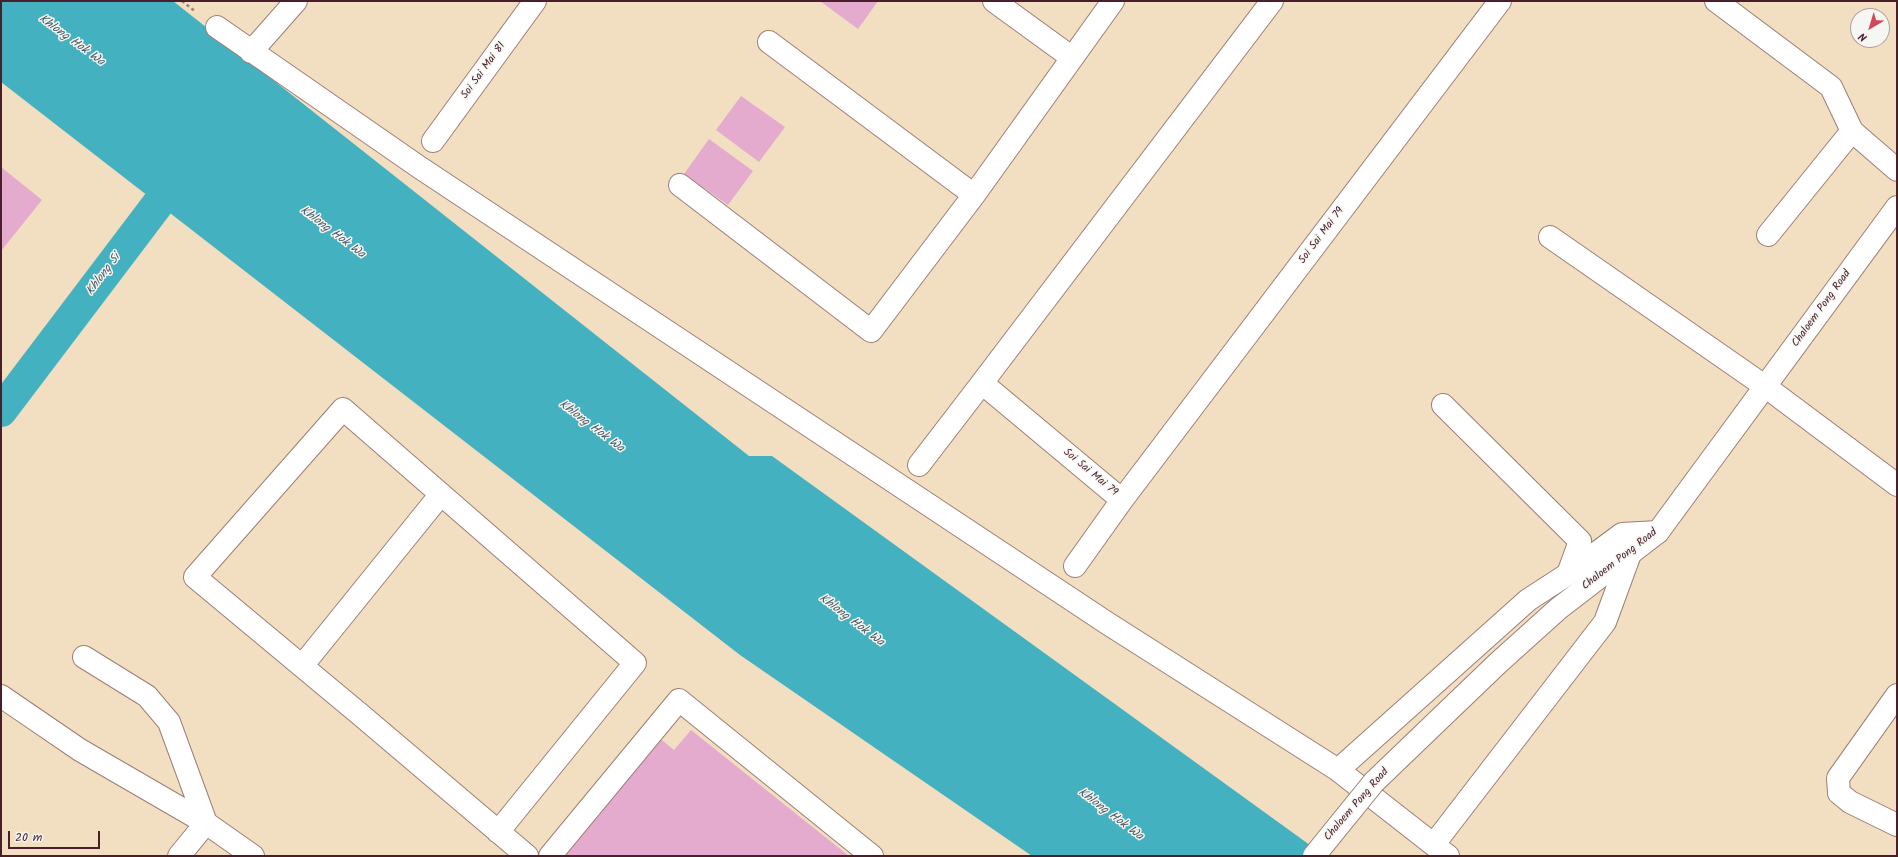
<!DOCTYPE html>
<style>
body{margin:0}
#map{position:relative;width:1898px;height:857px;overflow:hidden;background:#f2dec1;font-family:Kalam,sans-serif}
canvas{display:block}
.frame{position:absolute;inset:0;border:2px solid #4a1f2b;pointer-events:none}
.north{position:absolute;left:1850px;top:8px;width:40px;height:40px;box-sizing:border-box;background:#f6f6f2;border:1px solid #b1a0a2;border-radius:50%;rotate:218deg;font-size:11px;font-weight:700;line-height:16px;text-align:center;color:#4a1f2b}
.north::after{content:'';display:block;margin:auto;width:14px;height:18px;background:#d1495b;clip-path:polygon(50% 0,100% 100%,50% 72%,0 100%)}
.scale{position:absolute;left:8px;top:831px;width:92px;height:18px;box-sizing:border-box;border:2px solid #4a1f2b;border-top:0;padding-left:5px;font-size:12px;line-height:14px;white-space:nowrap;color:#4a1f2b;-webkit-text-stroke:3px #f6f6f2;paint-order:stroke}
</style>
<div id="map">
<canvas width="1898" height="857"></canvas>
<div class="frame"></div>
<div class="north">N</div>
<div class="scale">20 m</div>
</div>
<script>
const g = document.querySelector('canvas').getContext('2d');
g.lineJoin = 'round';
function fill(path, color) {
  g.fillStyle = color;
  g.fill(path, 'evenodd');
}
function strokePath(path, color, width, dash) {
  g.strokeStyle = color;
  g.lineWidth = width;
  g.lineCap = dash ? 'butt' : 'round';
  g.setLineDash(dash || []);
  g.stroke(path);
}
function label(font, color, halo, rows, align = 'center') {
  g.font = font + ' Kalam,sans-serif';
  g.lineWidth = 3;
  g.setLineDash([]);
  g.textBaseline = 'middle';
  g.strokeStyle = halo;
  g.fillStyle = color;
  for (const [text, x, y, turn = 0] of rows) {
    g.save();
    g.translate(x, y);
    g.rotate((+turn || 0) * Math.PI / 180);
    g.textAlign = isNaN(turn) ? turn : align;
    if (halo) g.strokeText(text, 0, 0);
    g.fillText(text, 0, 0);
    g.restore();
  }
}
fill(new Path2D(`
 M1 1H173L749 456H772L1325 856H1032L740 655 1 82Z`), '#44b1c1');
strokePath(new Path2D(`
 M1 411 185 168`), '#44b1c1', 32);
fill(new Path2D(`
 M820 1H878L858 29Z
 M741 96 785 127 759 162 716 130Z
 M709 139 753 171 728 205 684 174Z
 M1 167 42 200 1 251Z
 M691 730 849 856H563L657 736 674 750Z`), '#e4abcf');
const minor = new Path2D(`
 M994 1 1071 57
 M1272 1 982 383 1122 500 1500 1
 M1716 1 1831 87 1852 131 1897 170
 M217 27 419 167 1107 623 1338 770 1448 856
 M769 42 974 195
 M251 52 296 1
 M433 141 535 1
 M680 185 871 331 974 195 1113 1
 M1768 235 1852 131
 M1550 237 1766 387 1897 485
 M919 465 982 383
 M1075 566 1122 500
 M1568 574 1622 534 1658 532
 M84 657 147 696 169 722 206 823 179 856
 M302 666 441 494
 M1897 695 1838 778 1839 793 1850 802 1897 825
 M1 696 80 750 206 823 253 856
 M1338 770 1528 600 1568 574 1580 541 1443 405
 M498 832 635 663 343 409 195 577 362 716 527 856
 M1434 844 1605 622 1630 554
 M550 856 679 700 872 856`);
const major = new Path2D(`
 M1374 782 1498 663 1558 609 1658 532 1897 207`);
strokePath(minor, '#9e7e76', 24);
strokePath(major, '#9e7e76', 24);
strokePath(new Path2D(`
 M182 1 196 12`), '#9e7e76', 2.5, [3, 3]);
strokePath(minor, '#fff', 22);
strokePath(major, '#fff', 22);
const majorBridge = new Path2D(`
 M1314 856 1374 782`);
strokePath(majorBridge, '#9e7e76', 24, []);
strokePath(majorBridge, '#fff', 22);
label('11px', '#4a1f2b', '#f6f6f2', [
 ["Soi Sai Mai 81",484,71,-54],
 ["Soi Sai Mai 79",1322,236,-53],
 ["Chaloem Pong Road",1822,309,-54],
 ["Soi Sai Mai 79",1090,473,40],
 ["Chaloem Pong Road",1620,560,-38],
 ["Chaloem Pong Road",1357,805,-49]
]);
label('italic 12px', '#485967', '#f6f6f2', [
 ["Khlong Hok Wa",71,41,36],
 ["Khlong Hok Wa",332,233,37],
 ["Khlong Si",104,275,-53],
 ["Khlong Hok Wa",591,427,37],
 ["Khlong Hok Wa",851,621,37],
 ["Khlong Hok Wa",1110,815,37]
]);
</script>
